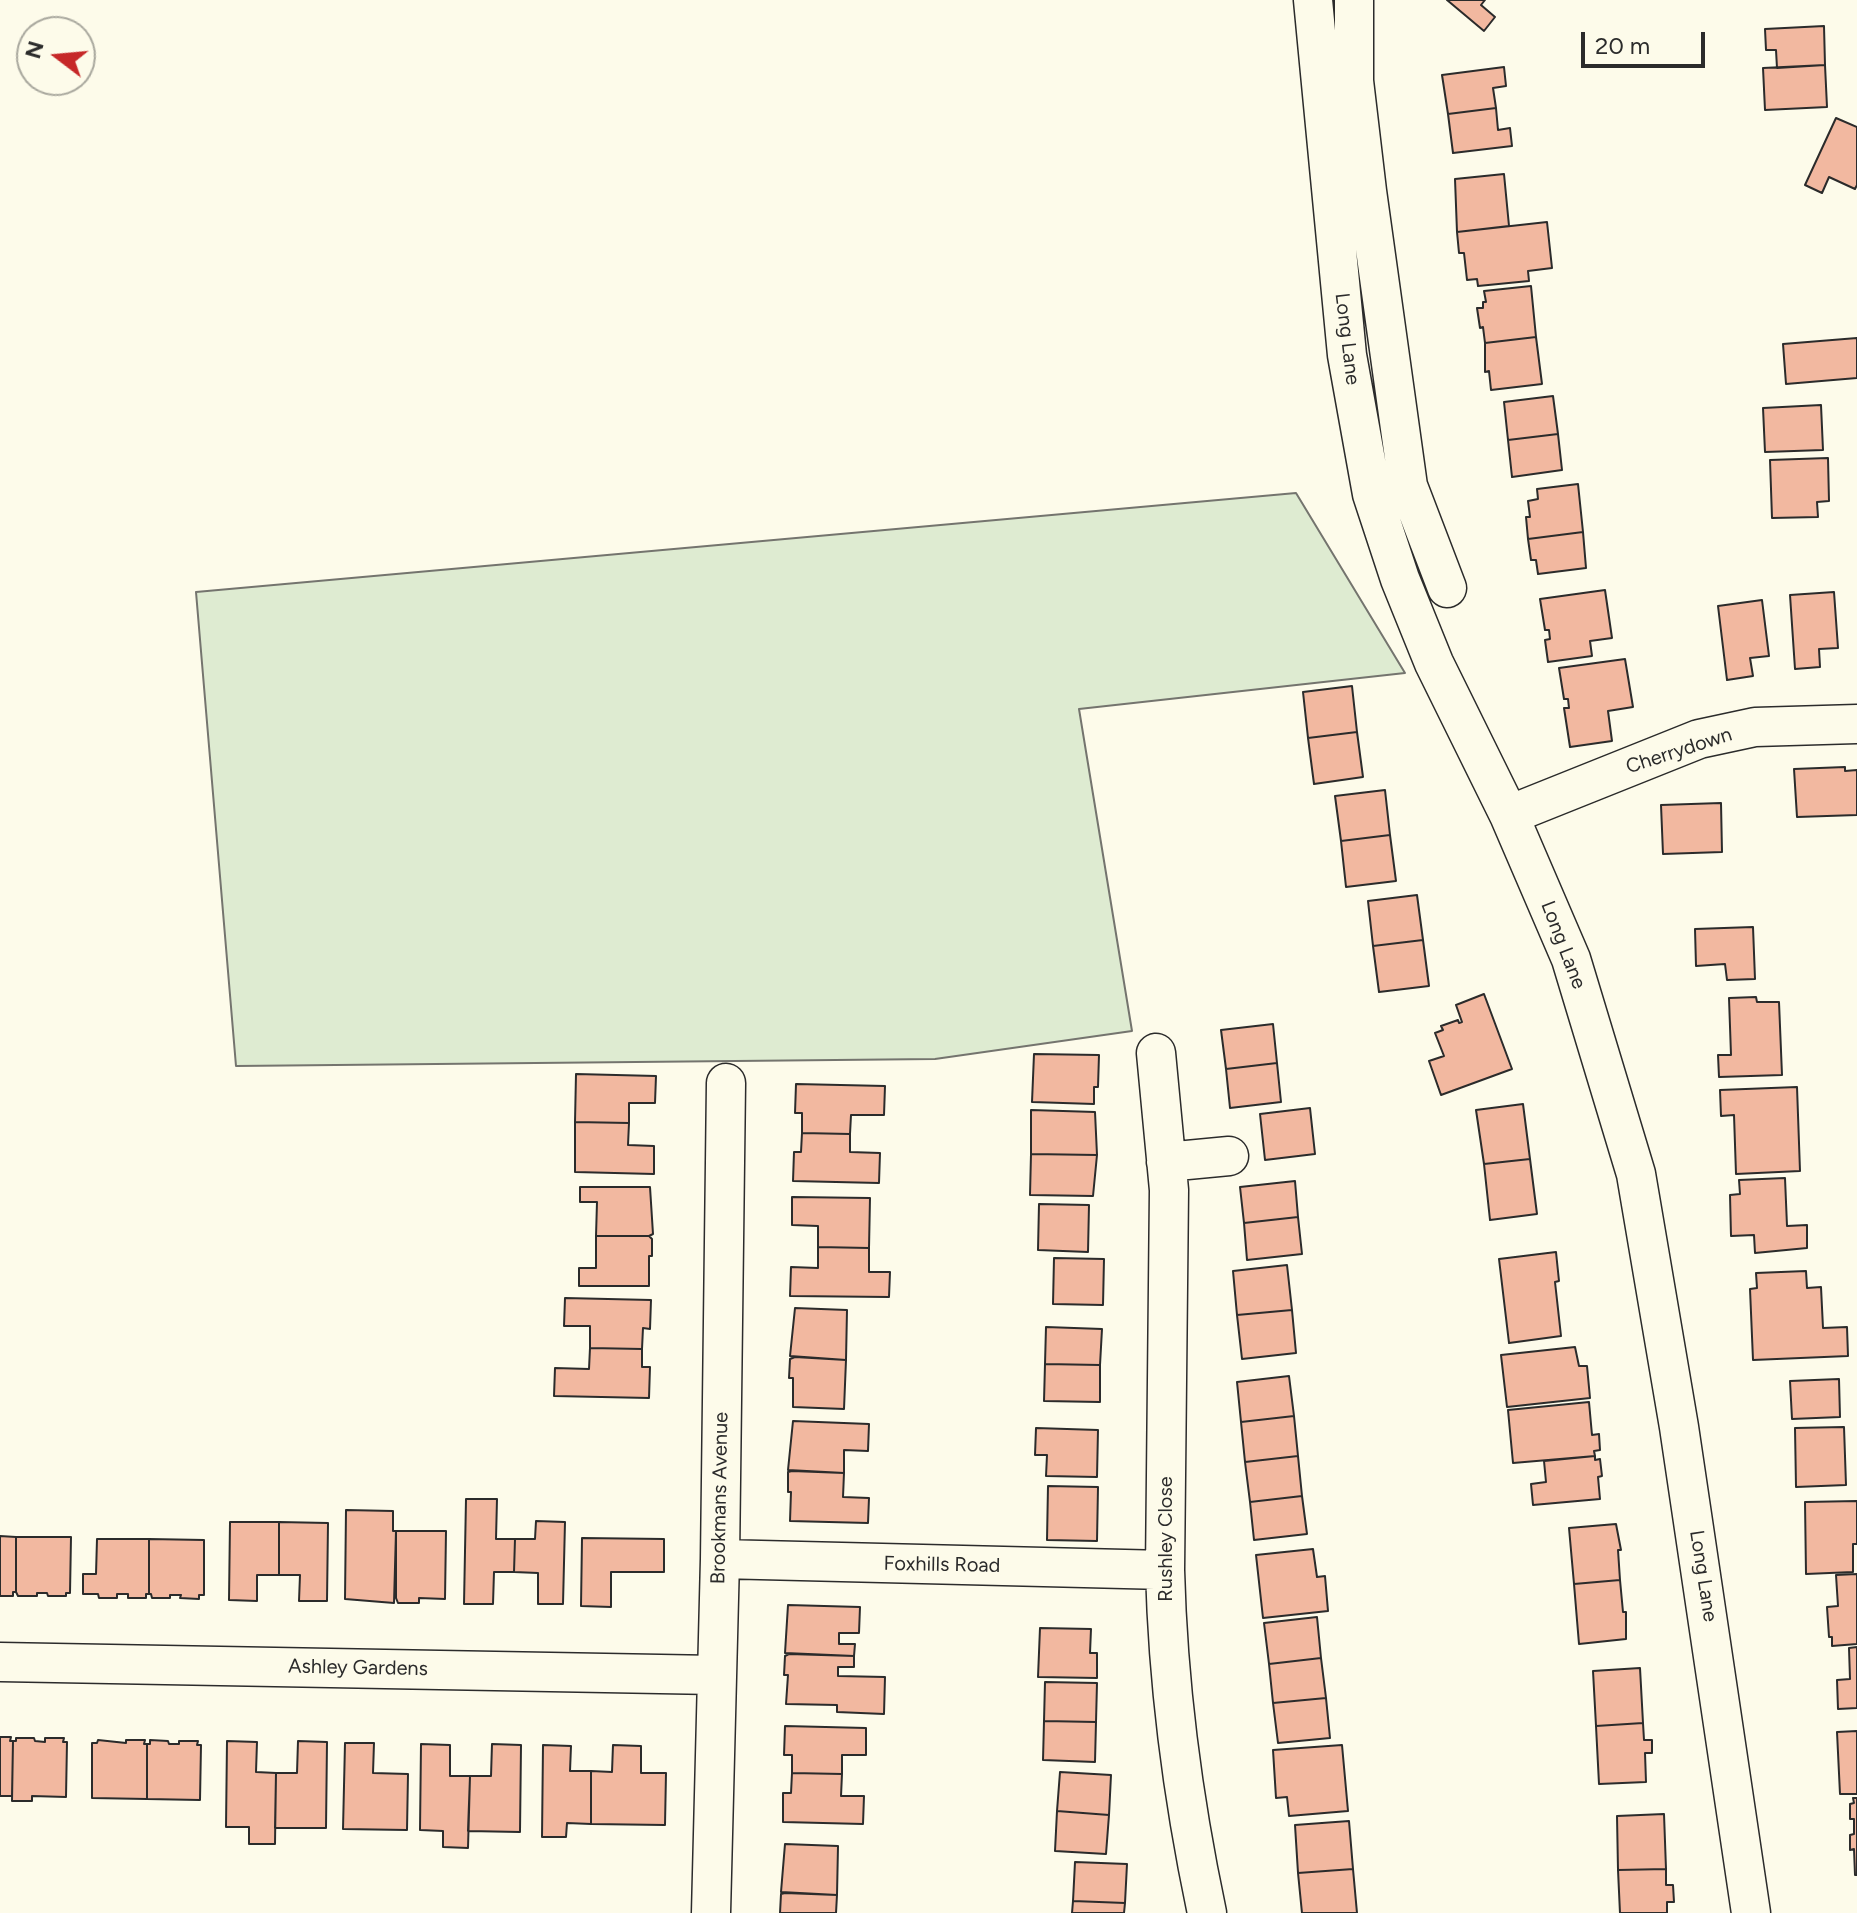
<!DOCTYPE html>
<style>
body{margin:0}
#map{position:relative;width:1857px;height:1913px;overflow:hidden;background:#fdfbea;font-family:Figtree,sans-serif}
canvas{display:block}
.north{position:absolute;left:16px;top:16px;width:80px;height:80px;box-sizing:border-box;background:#fdfbea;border:2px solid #a9a89e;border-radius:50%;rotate:286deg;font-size:22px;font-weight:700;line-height:32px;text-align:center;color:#2b2b2b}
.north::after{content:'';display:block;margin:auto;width:28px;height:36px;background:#c62828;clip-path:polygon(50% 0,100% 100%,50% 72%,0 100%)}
.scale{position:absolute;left:1581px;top:32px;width:124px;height:36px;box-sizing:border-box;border:4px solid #2b2b2b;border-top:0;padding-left:10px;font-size:24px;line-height:28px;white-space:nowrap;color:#2b2b2b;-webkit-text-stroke:6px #fdfbea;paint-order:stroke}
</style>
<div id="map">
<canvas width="1857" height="1913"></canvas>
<div class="north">N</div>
<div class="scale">20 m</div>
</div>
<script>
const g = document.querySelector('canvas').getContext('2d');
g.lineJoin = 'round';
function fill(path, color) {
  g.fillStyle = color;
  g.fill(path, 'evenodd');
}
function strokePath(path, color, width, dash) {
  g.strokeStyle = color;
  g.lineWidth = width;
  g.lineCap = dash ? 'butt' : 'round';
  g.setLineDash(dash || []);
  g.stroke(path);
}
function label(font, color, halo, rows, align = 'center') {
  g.font = font + ' Figtree,sans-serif';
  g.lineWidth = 6;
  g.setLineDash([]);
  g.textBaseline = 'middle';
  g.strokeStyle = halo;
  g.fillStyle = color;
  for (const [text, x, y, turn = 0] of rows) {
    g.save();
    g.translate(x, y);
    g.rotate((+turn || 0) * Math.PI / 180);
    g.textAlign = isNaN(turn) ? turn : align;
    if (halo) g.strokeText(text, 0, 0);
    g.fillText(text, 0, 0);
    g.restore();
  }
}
const green = new Path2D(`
 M1296 493 1405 673 1079 709 1132 1031 935 1059 236 1066 196 592Z`);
fill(green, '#deebd1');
strokePath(green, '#74746e', 2);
const building = new Path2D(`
 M1447 0H1485L1481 5 1495 17 1484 31Z
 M1824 26 1825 65 1777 68 1776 50H1766L1765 29Z
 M1825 65 1827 107 1765 110 1763 68Z
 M1504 67 1506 86 1493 88 1496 108 1448 114 1442 75Z
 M1496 108 1498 130 1510 128 1512 146 1453 153 1448 114Z
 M1836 118 1857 127V185L1855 189 1829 177 1822 193 1805 185Z
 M1504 174 1509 226 1457 232 1455 179Z
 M1547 222 1552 268 1528 271 1529 281 1478 286 1477 279 1467 280 1464 253H1459L1457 232Z
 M1531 286 1536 337 1485 343 1483 327 1480 328 1477 308H1483V302H1486L1484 291Z
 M1536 337 1542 384 1491 390 1489 371 1485 372V343Z
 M1857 338V378L1786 384 1783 344Z
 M1553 396 1558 434 1508 440 1504 402Z
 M1821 405 1823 450 1765 452 1763 408Z
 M1558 434 1562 470 1512 477 1508 440Z
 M1828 458 1829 501 1817 502 1818 517 1772 518 1770 460Z
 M1578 484 1583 532 1528 539 1526 517H1530L1528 501 1538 499 1537 489Z
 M1583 532 1586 568 1538 574 1536 560H1531L1528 539Z
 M1605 590 1612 638 1590 641 1592 656 1548 662 1545 640 1550 639 1549 630H1545L1540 599Z
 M1834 592 1838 648 1819 649 1820 667 1795 669 1790 595Z
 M1762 600 1769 656 1750 658 1753 676 1727 680 1718 606Z
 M1625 659 1633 707 1608 711 1612 741 1570 747 1564 708H1569L1568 699H1564L1559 668Z
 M1352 686 1357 732 1308 738 1303 692Z
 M1357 732 1363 777 1314 784 1308 738Z
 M1845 767V771L1857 770V815L1797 817 1794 769Z
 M1385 790 1390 835 1341 841 1335 796Z
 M1721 803 1722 852 1663 854 1661 805Z
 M1390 835 1396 881 1346 887 1341 841Z
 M1417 895 1423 940 1373 946 1368 901Z
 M1753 927 1755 979 1727 980 1725 964 1696 966 1695 929Z
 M1423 940 1429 986 1379 992 1373 946Z
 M1484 994 1512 1069 1441 1095 1429 1061 1444 1056 1435 1033 1443 1030 1441 1026 1458 1020 1459 1023 1462 1022 1456 1005Z
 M1756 997 1757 1002H1779L1782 1075 1719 1077 1718 1055H1731L1729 998Z
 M1273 1024 1277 1063 1226 1069 1221 1030Z
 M1034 1054 1099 1055 1098 1087H1094V1104L1032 1102Z
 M1277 1063 1281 1102 1230 1108 1226 1069Z
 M576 1074 656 1076 655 1103H629V1123L575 1122Z
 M796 1084 885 1086 884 1115H851L850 1134 802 1133V1113H795Z
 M1797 1087 1800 1171 1736 1174 1734 1115 1721 1116 1720 1090Z
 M1523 1104 1530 1159 1484 1164 1476 1110Z
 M1310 1108 1315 1154 1265 1160 1260 1114Z
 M1031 1110 1095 1112 1097 1155 1031 1154Z
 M575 1122 629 1123 628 1145 654 1146V1174L575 1172Z
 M802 1133 850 1134V1152L880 1153 879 1183 793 1181 794 1152H801Z
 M1031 1154 1097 1155 1093 1196 1030 1195Z
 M1530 1159 1537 1214 1490 1220 1484 1164Z
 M1785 1178 1787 1226 1807 1225V1248L1755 1253 1754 1235 1731 1236 1730 1195 1740 1194 1739 1180Z
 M1295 1181 1298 1217 1244 1223 1240 1187Z
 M580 1187H650L653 1234 649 1236H596L597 1202H580Z
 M792 1197 870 1198 869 1248 818 1247V1226L792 1225Z
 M1039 1204 1089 1205 1088 1252 1038 1250Z
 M1298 1217 1302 1254 1247 1260 1244 1223Z
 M596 1236H649L652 1239V1256H649V1286H579V1268H596Z
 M818 1247 869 1248V1272H890L889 1297 790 1296 791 1267 818 1268Z
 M1556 1252 1559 1281 1555 1282 1561 1336 1509 1343 1499 1259Z
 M1054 1258 1104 1259 1103 1305 1053 1304Z
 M1287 1265 1292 1310 1237 1315 1233 1271Z
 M1806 1271 1807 1288 1821 1287 1823 1328 1847 1327 1848 1356 1753 1360 1750 1289 1757 1288 1756 1273Z
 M565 1298 651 1300 650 1329 643 1328 642 1349 590 1348V1326H564Z
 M795 1308 847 1310 846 1360 790 1356Z
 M1292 1310 1296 1353 1242 1359 1237 1315Z
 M1046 1327 1102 1329 1100 1365 1045 1364Z
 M1575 1347 1579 1366H1587L1590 1398 1507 1407 1501 1355Z
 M590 1348 642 1349V1367H650L649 1398 554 1396 555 1368 589 1369Z
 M795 1357 846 1360 844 1409 793 1407V1378H789L790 1359Z
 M1045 1364 1100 1365V1402L1044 1401Z
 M1289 1376 1294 1416 1241 1422 1237 1382Z
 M1839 1379 1840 1417 1792 1419 1790 1381Z
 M1589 1402 1592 1435 1599 1434 1600 1450 1594 1451 1595 1456 1513 1463 1508 1410Z
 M1294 1416 1298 1456 1245 1462 1241 1422Z
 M793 1421 869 1424 868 1451 844 1450V1473L788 1470Z
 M1844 1427 1846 1485 1796 1487 1795 1428Z
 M1036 1428 1098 1430 1097 1477 1046 1476 1047 1455H1035Z
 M1298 1456 1302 1496 1250 1502 1245 1462Z
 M1595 1456V1460L1600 1459 1602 1476 1598 1477 1600 1499 1533 1505 1531 1484 1546 1482 1544 1461Z
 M792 1471 844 1473 843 1497 869 1498 868 1523 790 1521 791 1492H788V1472Z
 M1048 1486 1098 1487 1097 1541 1047 1540Z
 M1302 1496 1307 1534 1254 1540 1250 1502Z
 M466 1499H497L496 1539H515L514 1572H494L493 1604H464Z
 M1857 1501V1544H1853V1572L1806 1574 1805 1502Z
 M346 1510 393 1511V1531H396L394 1603 345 1599Z
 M536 1521 565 1522 563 1604H538V1573L514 1572 515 1539H535Z
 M230 1522H279V1575H257V1601L229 1600Z
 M279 1522 328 1523 327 1601H299L300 1575H279Z
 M1616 1524 1621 1550H1618L1620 1580 1574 1584 1569 1528Z
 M396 1531H446L445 1599 419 1598V1603H398L396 1598Z
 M0 1536 16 1537V1592H13V1596H0Z
 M16 1537H71L70 1593H66V1596H48L47 1593H37V1596H18L16 1592Z
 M582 1538 664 1539V1572H611V1607L581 1606Z
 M97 1539H149V1594H146V1598H128V1594H117V1598H99L98 1594H83V1574H96Z
 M149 1539 204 1540V1595H199V1599L180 1598 181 1595H170V1598H152L151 1594H149Z
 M1313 1549 1317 1577 1325 1576 1328 1611 1263 1618 1256 1555Z
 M1857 1574V1644L1832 1646V1637H1829L1827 1607 1838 1606 1836 1575Z
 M1620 1580 1623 1612H1626V1639L1579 1644 1574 1584Z
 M788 1605 860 1607 859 1633H839V1644H855L854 1656 785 1653Z
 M1317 1617 1321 1658 1269 1664 1264 1623Z
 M1040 1628 1091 1629 1090 1653H1097V1678L1038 1677Z
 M1857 1647V1708L1838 1709 1837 1680 1850 1679 1849 1648Z
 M789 1654 854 1656V1667H838V1676L885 1677 884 1714 837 1712V1705L786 1704 788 1675H784L785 1656Z
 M1321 1658 1326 1698 1273 1703 1269 1664Z
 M1640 1668 1643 1723 1596 1726 1593 1671Z
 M1045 1682 1097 1683 1096 1722 1044 1721Z
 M1326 1698 1330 1738 1278 1743 1273 1703Z
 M1044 1721 1096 1722 1095 1762 1043 1760Z
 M1643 1723 1644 1740H1652V1753H1645L1646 1782 1599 1784 1596 1726Z
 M785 1726 866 1728V1755H842V1774L792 1773V1755H784Z
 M1857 1731V1794H1840L1837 1732Z
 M0 1737H11L10 1741H13L12 1796H0Z
 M16 1738H34L35 1741 45 1742V1738H64L63 1742H67L66 1797 32 1796V1801H12L13 1741H16Z
 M98 1740 126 1743V1740H145L144 1744H147V1799L92 1798V1743H97Z
 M150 1740 168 1741 169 1744H179V1741H198L197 1745H201L200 1800 147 1799V1744H150Z
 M227 1741 257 1742 256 1772 276 1773 275 1844H249V1827H226Z
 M298 1741 327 1742 326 1828H275L276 1773H297Z
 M345 1743H374L373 1773 408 1774 407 1830 343 1829Z
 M421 1744 450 1745V1776H470L468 1848 443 1847V1831L420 1830Z
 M492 1744 521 1745 520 1832 468 1831 470 1776H491Z
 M543 1745 571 1746 570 1771H591V1824L567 1823 566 1837H542Z
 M613 1745 641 1746V1773H666L665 1825 591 1824V1771L612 1772Z
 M1342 1745 1348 1811 1289 1816 1287 1797 1276 1798 1273 1750Z
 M1060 1772 1111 1775 1109 1815 1057 1811Z
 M792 1773 842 1774 841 1796H864L863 1824 783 1822V1793H791Z
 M1853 1798H1857V1875H1855L1854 1849 1850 1850V1835L1854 1834V1819H1850V1804L1854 1803Z
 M1057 1811 1109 1815 1106 1854 1055 1851Z
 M1664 1814 1666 1869 1618 1870 1617 1816Z
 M1349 1821 1353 1869 1298 1873 1295 1825Z
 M785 1844 838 1846 837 1895 781 1892Z
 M1075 1862 1127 1864 1125 1903 1073 1901Z
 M1353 1869 1357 1913H1302L1298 1873Z
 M1666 1869V1885H1673L1674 1902H1667V1913H1620L1618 1870Z
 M785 1893 837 1895 836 1913H780L781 1894Z
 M1073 1901 1125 1903 1124 1913H1072Z`);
fill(building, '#f2b8a0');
strokePath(building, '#2b2b2b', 2);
const street = new Path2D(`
 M1313 0 1347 355 1372 494 1400 579 1434 663 1509 815 1571 959 1636 1174 1679 1427 1751 1913
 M1354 0V81L1367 191 1408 486 1447 588
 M1509 815 1699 739 1755 727 1857 724
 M1156 1053 1169 1190 1165 1570C1168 1686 1183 1800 1207 1913
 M1166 1162 1229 1156
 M720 1559 1165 1570
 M0 1662 715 1675
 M711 1913 720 1559 726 1083`);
strokePath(street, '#2b2b2b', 41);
strokePath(street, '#fdfbea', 38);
label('20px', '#2b2b2b', '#fdfbea', [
 ["Long Lane",1347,339,83],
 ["Cherrydown",1679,751,-18],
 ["Long Lane",1563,945,69],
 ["Brookmans Avenue",720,1498,-89],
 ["Rushley Close",1166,1539,-90],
 ["Foxhills Road",942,1565,1],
 ["Long Lane",1703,1576,81],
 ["Ashley Gardens",358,1668,1]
]);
</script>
